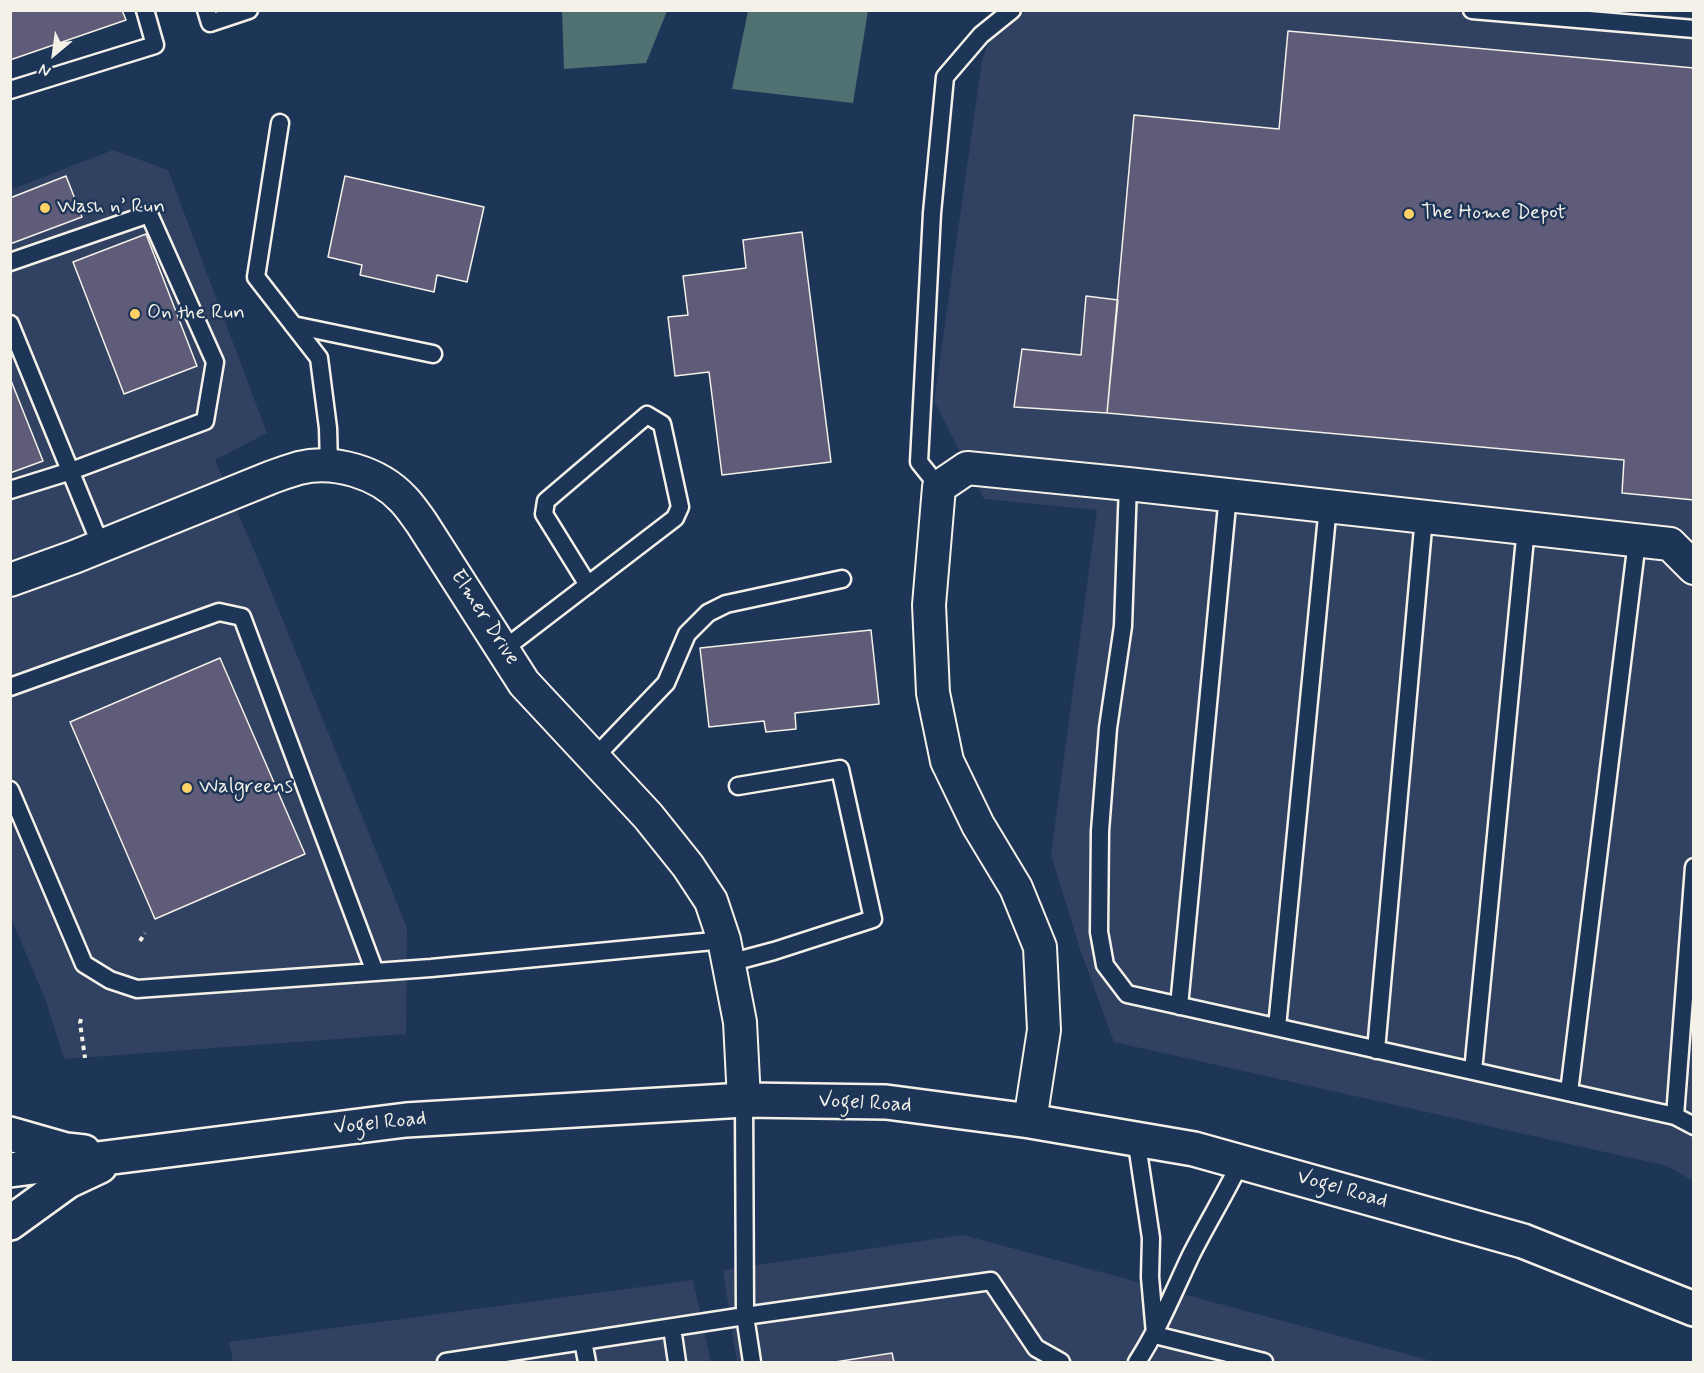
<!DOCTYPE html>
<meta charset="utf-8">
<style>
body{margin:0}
#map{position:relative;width:1704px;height:1373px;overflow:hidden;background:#1d3557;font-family:Mynerve,sans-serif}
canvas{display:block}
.frame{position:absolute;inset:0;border:12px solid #f4f1e8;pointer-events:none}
.north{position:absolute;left:24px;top:24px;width:60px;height:60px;-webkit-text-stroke:4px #1d3557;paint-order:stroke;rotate:209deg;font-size:16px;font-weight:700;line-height:24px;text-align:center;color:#f4f1e8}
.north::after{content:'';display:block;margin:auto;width:21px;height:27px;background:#f4f1e8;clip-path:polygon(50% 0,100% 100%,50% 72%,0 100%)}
</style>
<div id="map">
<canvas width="1704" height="1373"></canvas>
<div class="frame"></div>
<div class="north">N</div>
</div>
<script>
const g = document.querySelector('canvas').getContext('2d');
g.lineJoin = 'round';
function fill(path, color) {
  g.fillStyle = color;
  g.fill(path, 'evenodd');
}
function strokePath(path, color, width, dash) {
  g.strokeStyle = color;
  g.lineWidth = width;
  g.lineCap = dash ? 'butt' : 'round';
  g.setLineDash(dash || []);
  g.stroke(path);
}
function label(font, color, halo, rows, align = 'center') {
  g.font = font + ' Mynerve,sans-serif';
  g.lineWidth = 5;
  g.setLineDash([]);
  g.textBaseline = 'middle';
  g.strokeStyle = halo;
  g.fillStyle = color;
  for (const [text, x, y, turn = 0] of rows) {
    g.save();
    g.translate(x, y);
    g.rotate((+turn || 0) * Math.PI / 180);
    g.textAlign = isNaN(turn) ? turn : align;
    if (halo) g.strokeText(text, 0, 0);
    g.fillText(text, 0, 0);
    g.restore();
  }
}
fill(new Path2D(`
 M1588 10 1693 17V1181L1667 1166 1114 1042 1080 949 1051 855 1097 510 984 499 934 401 982 60 1001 11Z
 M113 150 168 170 267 433 215 460 263 571 407 928 406 1034 64 1059 46 1001 11 918 10 190Z
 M963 1235 1436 1362H737L723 1270Z
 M693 1280 711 1362H233L229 1342Z`), '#314161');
fill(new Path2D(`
 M562 11V10L667 11 646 63 564 69Z
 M748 11H868L853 103 732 89Z`), '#4f7172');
const building = new Path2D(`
 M10 10H122L126 20 10 60Z
 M1288 31 1694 68V500L1622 493 1624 460 1107 413 1134 115 1279 129Z
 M66 176 82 217 10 244V198Z
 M345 176 484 207 467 282 437 275 434 292 360 275 362 265 328 257Z
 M802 232 831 462 722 475 709 372 675 376 668 317 688 315 683 276 746 268 743 240Z
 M146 234 197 366 124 394 73 262Z
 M1086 296 1118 300 1107 413 1014 407 1022 349 1081 355Z
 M10 378 43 461 10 473Z
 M871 630 879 704 795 713 796 729 766 732 764 721 709 727 700 648Z
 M220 658 305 854 155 919 70 722Z
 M892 1353 894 1362H835Z`);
fill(building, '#5f5c79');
strokePath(building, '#f4f1e8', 1.5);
const service = new Path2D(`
 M206 10 210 23 249 10
 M1472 10 1694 29
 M10 90 155 45 145 10
 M280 123 256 277 319 358 328 428 329 465
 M10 262 149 214 215 362 205 421 71 471 10 490
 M10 324 101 546
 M293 325 433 354
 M1128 484 1123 626 1108 728 1100 831 1099 932 1105 965 1127 994 1675 1116 1694 1126
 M939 487 919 462 932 213 945 77 981 35 1012 10
 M504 649 675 518 680 507 662 424 647 415 546 501 544 514 588 585
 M10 687 219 612 242 617 375 972
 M594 758 666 683 687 634 708 613 726 604 842 579
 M10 790 84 964 110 980 137 989 431 968 724 940
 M729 963 774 951 873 919 840 769 738 786
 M1179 1006 1228 495
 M1277 1027 1328 506
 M1376 1050 1424 517
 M1473 1071 1526 528
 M1569 1092 1637 541
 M744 1100 745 1316 991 1281 1036 1348 1061 1362
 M1675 1116 1694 867
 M1136 1138 1151 1238 1150 1277 1155 1334
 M672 1328 677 1362
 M1155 1335 1264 1362
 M583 1341 587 1362
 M446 1362 745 1316 752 1362
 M1137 1362C1159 1328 1173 1293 1191 1255 1207 1223 1226 1193 1241 1161`);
const minor = new Path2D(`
 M10 580 74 557 272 477C280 474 289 471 299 468 334 459 379 473 403 499 410 506 415 514 421 522L524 683 648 816 688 866 711 901 724 940 740 1022 744 1100
 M1030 1121 1044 1030 1040 947 1016 888 978 825 947 761 933 693 929 605 939 487 967 468 1128 484 1670 544 1694 568`);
const secondary = new Path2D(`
 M10 1134 66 1150 84 1152
 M10 1170 406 1120 744 1100 886 1102 1030 1121 1194 1149 1523 1241 1694 1309
 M10 1223 68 1181 100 1166`);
strokePath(service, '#f4f1e8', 21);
strokePath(minor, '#f4f1e8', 36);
strokePath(secondary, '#f4f1e8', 38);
strokePath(new Path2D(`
 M140 941 145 933
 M81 1019 80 1023 85 1058`), '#f4f1e8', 4, [4.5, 4.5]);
strokePath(service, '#1d3557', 16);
strokePath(minor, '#1d3557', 32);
strokePath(secondary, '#1d3557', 33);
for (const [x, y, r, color] of [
 [45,208,6,"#ffd166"],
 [1409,214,6,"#ffd166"],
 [135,314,6,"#ffd166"],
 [187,788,6,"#ffd166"]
]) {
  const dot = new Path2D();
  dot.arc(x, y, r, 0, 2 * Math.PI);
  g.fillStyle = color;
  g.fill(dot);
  strokePath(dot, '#1d3557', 2);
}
label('21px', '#f4f1e8', '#1d3557', [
 ["Wash n’ Run",57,208],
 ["The Home Depot",1421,214],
 ["On the Run",147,314],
 ["Walgreens",199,788]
], 'left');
label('21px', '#f4f1e8', '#1d3557', [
 ["Elmer Drive",484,618,57],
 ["Vogel Road",865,1104,3],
 ["Vogel Road",380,1124,-6],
 ["Vogel Road",1342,1190,16]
]);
</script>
